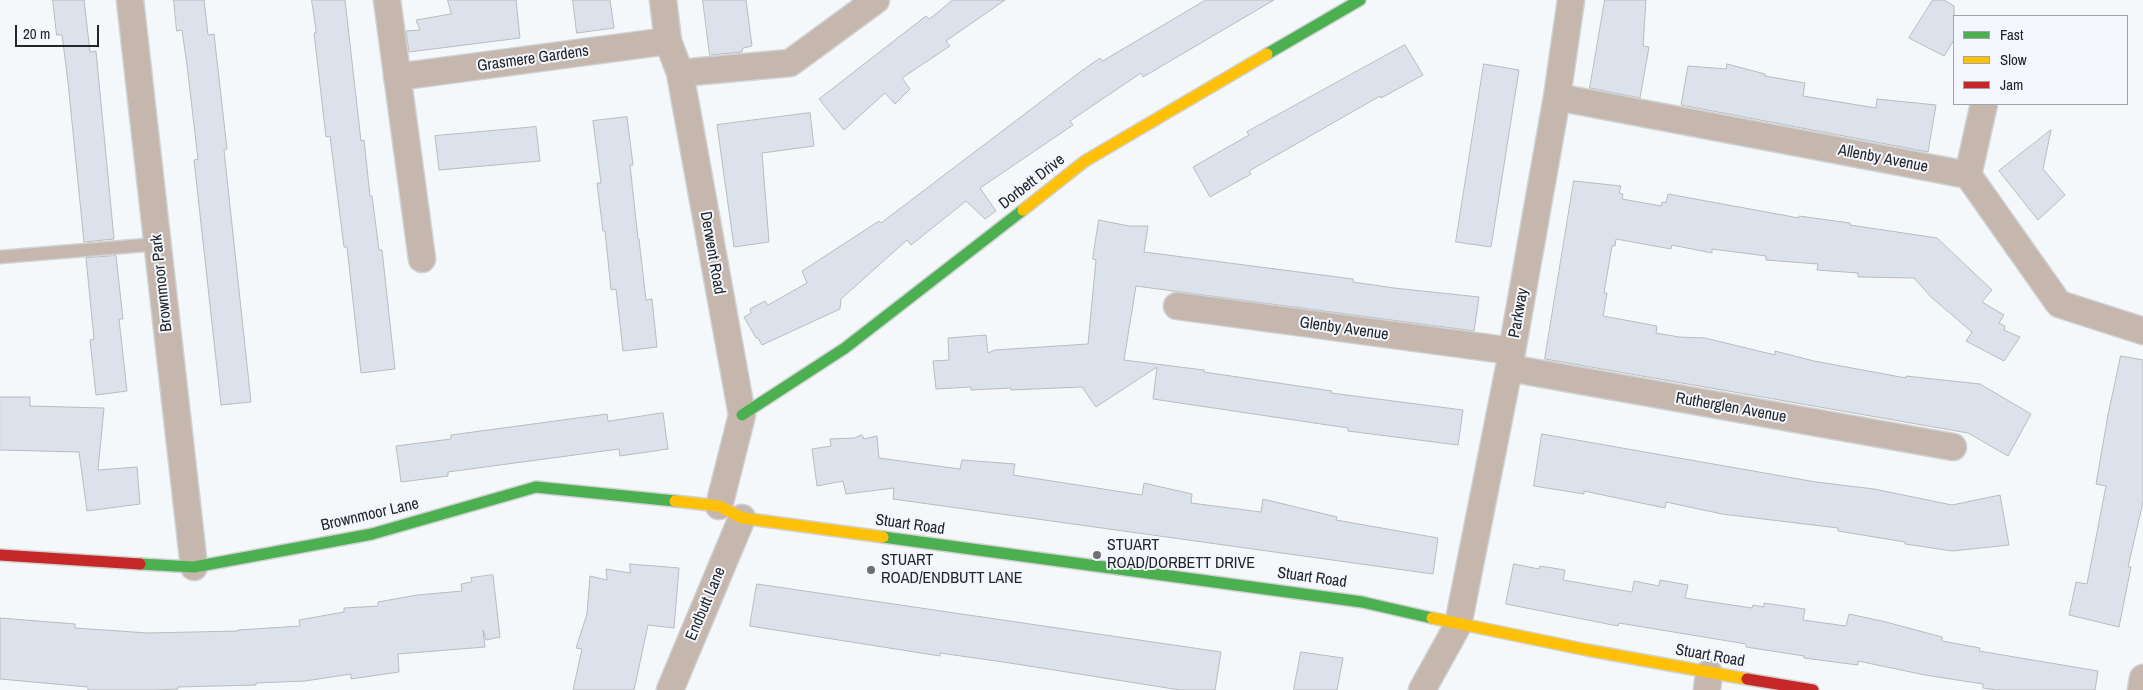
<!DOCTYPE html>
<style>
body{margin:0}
#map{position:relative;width:2143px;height:690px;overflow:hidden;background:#f5f8fb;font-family:"Archivo Narrow",sans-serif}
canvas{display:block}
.legend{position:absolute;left:1953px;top:15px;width:175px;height:90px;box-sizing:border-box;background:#f3f7fd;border:1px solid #a0a3a8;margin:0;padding:6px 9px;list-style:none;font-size:15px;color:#242528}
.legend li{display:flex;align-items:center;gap:10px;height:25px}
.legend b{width:25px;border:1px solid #a0a3a8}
.scale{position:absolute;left:15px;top:25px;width:84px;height:22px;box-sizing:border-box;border:2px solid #242528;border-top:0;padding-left:6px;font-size:15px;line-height:18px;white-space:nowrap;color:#242528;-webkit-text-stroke:4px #f3f7fd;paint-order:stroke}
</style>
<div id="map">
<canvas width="2143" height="690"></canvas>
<ul class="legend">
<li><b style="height:6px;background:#4caf50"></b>Fast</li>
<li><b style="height:6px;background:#ffc107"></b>Slow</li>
<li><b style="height:6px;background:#c62828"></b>Jam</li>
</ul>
<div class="scale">20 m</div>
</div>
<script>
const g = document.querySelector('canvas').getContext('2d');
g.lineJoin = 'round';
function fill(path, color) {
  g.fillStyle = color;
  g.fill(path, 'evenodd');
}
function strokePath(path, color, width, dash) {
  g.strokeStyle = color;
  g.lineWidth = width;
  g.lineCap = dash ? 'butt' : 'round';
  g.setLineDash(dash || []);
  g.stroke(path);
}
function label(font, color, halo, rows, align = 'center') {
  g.font = font + ' "Archivo Narrow",sans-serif';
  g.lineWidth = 4;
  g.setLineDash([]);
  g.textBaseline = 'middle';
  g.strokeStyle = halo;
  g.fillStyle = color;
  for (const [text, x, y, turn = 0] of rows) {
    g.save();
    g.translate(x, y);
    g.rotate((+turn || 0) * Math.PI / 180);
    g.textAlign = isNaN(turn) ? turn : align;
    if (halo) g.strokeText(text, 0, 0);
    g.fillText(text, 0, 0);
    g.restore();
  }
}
const building = new Path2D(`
 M53 0H84L90 52 96 51 114 239 84 242 68 82 62 35H57Z
 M174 0H204L208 35 214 34 227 149 224 150 251 402 221 405 194 160 198 159 187 65 182 30 177 31Z
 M312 0H345L361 141 364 140 370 196H372L379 250H382L395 369 361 373 347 247H344L330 136 326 137 314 33H316Z
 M448 0H516L520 38 409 52 406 31 420 30 416 20 451 14Z
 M573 0H610L614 28 577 33Z
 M703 0H746L752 46 743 48 742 52 710 55Z
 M953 0H1005L946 41 950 46 902 78 910 89 895 104 885 93 844 130 819 99 926 16 929 19Z
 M1206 0H1274L1143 77 1141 73 1070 121 1073 125 980 188 996 211 985 219 966 201 911 245 907 240 841 299 840 309 762 345 758 338H756L744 317 751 313 750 309 765 301 768 305 807 283 802 271 879 221 881 223 1080 72 1100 58 1102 61Z
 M1605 0H1646L1643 46 1649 47 1640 98 1590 88Z
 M1933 0H1944L1954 6V40L1944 56 1909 38Z
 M1405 45 1423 75 1381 98 1380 96 1249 171 1251 174 1210 197 1193 167 1249 135 1247 132Z
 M1484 64 1519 70 1491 247 1456 242Z
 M1727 64 1765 74V76L1805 83 1803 96 1876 108 1877 99 1936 105 1928 152 1681 105 1688 66 1726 69Z
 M810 113 814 146 762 153 769 242 734 247 717 125Z
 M627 117 633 165H630L638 239H639L646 300 652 299 657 347 623 351 616 289 611 290 605 231H603L597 183H601L593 121Z
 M536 127 540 161 439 170 435 136Z
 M2051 130 2043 169 2065 195 2038 220 1999 171Z
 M1574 181 1621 186 1619 193 1623 194 1622 199 1661 206 1662 202 1666 203 1668 194 1799 218V216L1850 223V225L1937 238 1992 290 1982 302 2004 315 1999 323 2005 326 2004 330 2020 337 2004 361 1966 341 1972 332 1931 297 1914 278 1858 277V273L1817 270 1818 264 1766 260V256L1712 249V253L1672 245 1671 249 1616 239 1615 246H1612L1604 293H1607L1603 316 1657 326 1656 333 1679 337 1705 338 1775 355V351L1814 361 1906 378V376L1980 384 2031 414 2008 456 1968 433 1545 359Z
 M1099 220 1129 226H1148L1144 252 1353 279V282L1394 288 1479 297 1474 331 1136 286 1124 360 1204 370V372L1332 391 1331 393 1463 410 1458 445 1348 431V428L1153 399 1157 367 1096 407 1082 387 1011 390V388L971 390V387L936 389 933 361 949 360 948 338 986 335 988 353 995 350 1088 344 1096 260 1093 259Z
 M116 256 123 319H119L127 391 96 395 90 340 94 339 86 258Z
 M2121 356 2143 360V502L2128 567H2131L2119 627 2069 615 2076 582 2087 584 2106 486 2096 484 2108 415Z
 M0 397H30V406L104 408 98 470 137 467 140 504 87 511 79 452 0 450Z
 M663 413 668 449 620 456 619 449 448 472V476L401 482 396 446 451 439V435L607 414 608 421Z
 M1542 434 1816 482 1874 489 1952 505 2000 495 2009 545 1952 551 1905 544V542L1838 531V528L1722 514 1666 502 1665 508 1584 491V494L1534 486Z
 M862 435 864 439 877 436 879 458 960 469 962 460 1015 464 1013 475 1142 495 1144 483 1192 494 1191 503 1261 512 1263 499 1337 517 1336 520 1438 538 1433 574 893 499 894 488 846 494 843 481 817 486 812 449 831 446 830 439 854 438Z
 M630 564 679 568 674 628 648 625 634 690H573L582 649 576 648 587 614 590 576 607 580 606 569 630 573Z
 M1514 564 1539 569 1540 566 1565 570 1563 580 1632 592 1634 581 1659 586 1660 580 1688 585 1685 598 1752 608 1753 605 1764 607V603L1805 609 1803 620 1846 626 1849 614 1886 622 1942 637V641L1980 648 1979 651 2098 671 2095 690H1996L1983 688V684L1925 675 1858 661V665L1804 658V656L1746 647V644L1619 623 1618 626 1506 604Z
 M493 575 500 637 486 640 483 630 485 647 398 654 399 672 351 679V674L305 681 256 683V685L178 687V689L157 690H88V687L0 679V618L75 624V628L148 633 238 631V630L300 626 299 620 344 612V608L378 606V602L417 595 462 591 461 584 472 582 471 578Z
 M757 584 1221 652 1215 690H1180L1010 663 940 653V656L750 626Z
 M1301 652 1343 658 1337 690H1294Z`);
fill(building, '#dce2ec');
strokePath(building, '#b9bbbd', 1);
const lane = new Path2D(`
 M0 257 158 244`);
const street = new Path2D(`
 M130 0 194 567
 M387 0 422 259
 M663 0 668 41 680 73 742 415 719 506
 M680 73 790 63 876 0
 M397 77 668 41
 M1557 97 1968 175 2059 304 2143 331
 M1968 175 1984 104
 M1177 306 1512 351
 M1509 368 1953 447
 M670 690 742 518
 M1422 690 1458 625 1509 368 1557 97 1571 0
 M1707 690 1709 673
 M2141 690 2143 678`);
const fast = new Path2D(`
 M1267 54 1360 0
 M742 415 845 348 1023 210
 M883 537 1362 602 1432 618
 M140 564 194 567 372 534 536 487 675 501`);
const slow = new Path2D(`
 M1023 210 1085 161 1267 54
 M675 501 719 506 742 518 883 537
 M1432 618 1587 650 1747 679`);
const jam = new Path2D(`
 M0 555 140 564
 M1747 679 1813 690`);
strokePath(lane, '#d0d2d4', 15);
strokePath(street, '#d0d2d4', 29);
strokePath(fast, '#d0d2d4', 14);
strokePath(slow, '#d0d2d4', 14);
strokePath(jam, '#d0d2d4', 14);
strokePath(lane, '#c5b7ae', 12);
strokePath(street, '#c5b7ae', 26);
strokePath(fast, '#4caf50', 11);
strokePath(slow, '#ffc107', 11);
strokePath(jam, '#c62828', 11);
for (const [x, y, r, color] of [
 [1097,555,5,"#6d6f72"],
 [871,570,5,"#6d6f72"]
]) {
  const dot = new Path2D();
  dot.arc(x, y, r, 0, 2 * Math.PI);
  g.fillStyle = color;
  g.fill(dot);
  strokePath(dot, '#f3f7fd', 2);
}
label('16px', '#242528', '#f3f7fd', [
 ["Grasmere Gardens",533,59,-8],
 ["Allenby Avenue",1883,159,11],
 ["Dorbett Drive",1032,182,-38],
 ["Derwent Road",712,253,80],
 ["Brownmoor Park",162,283,-96],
 ["Parkway",1519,313,-80],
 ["Glenby Avenue",1344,329,8],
 ["Rutherglen Avenue",1731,408,10],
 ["Brownmoor Lane",370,515,-13],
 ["Stuart Road",910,525,8],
 ["Stuart Road",1312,578,8],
 ["Endbutt Lane",706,604,-67],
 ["Stuart Road",1710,656,10]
]);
label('16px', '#242528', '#f3f7fd', [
 ["STUART",1107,546],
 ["ROAD/DORBETT DRIVE",1107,564],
 ["STUART",881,561],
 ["ROAD/ENDBUTT LANE",881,579]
], 'left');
</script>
